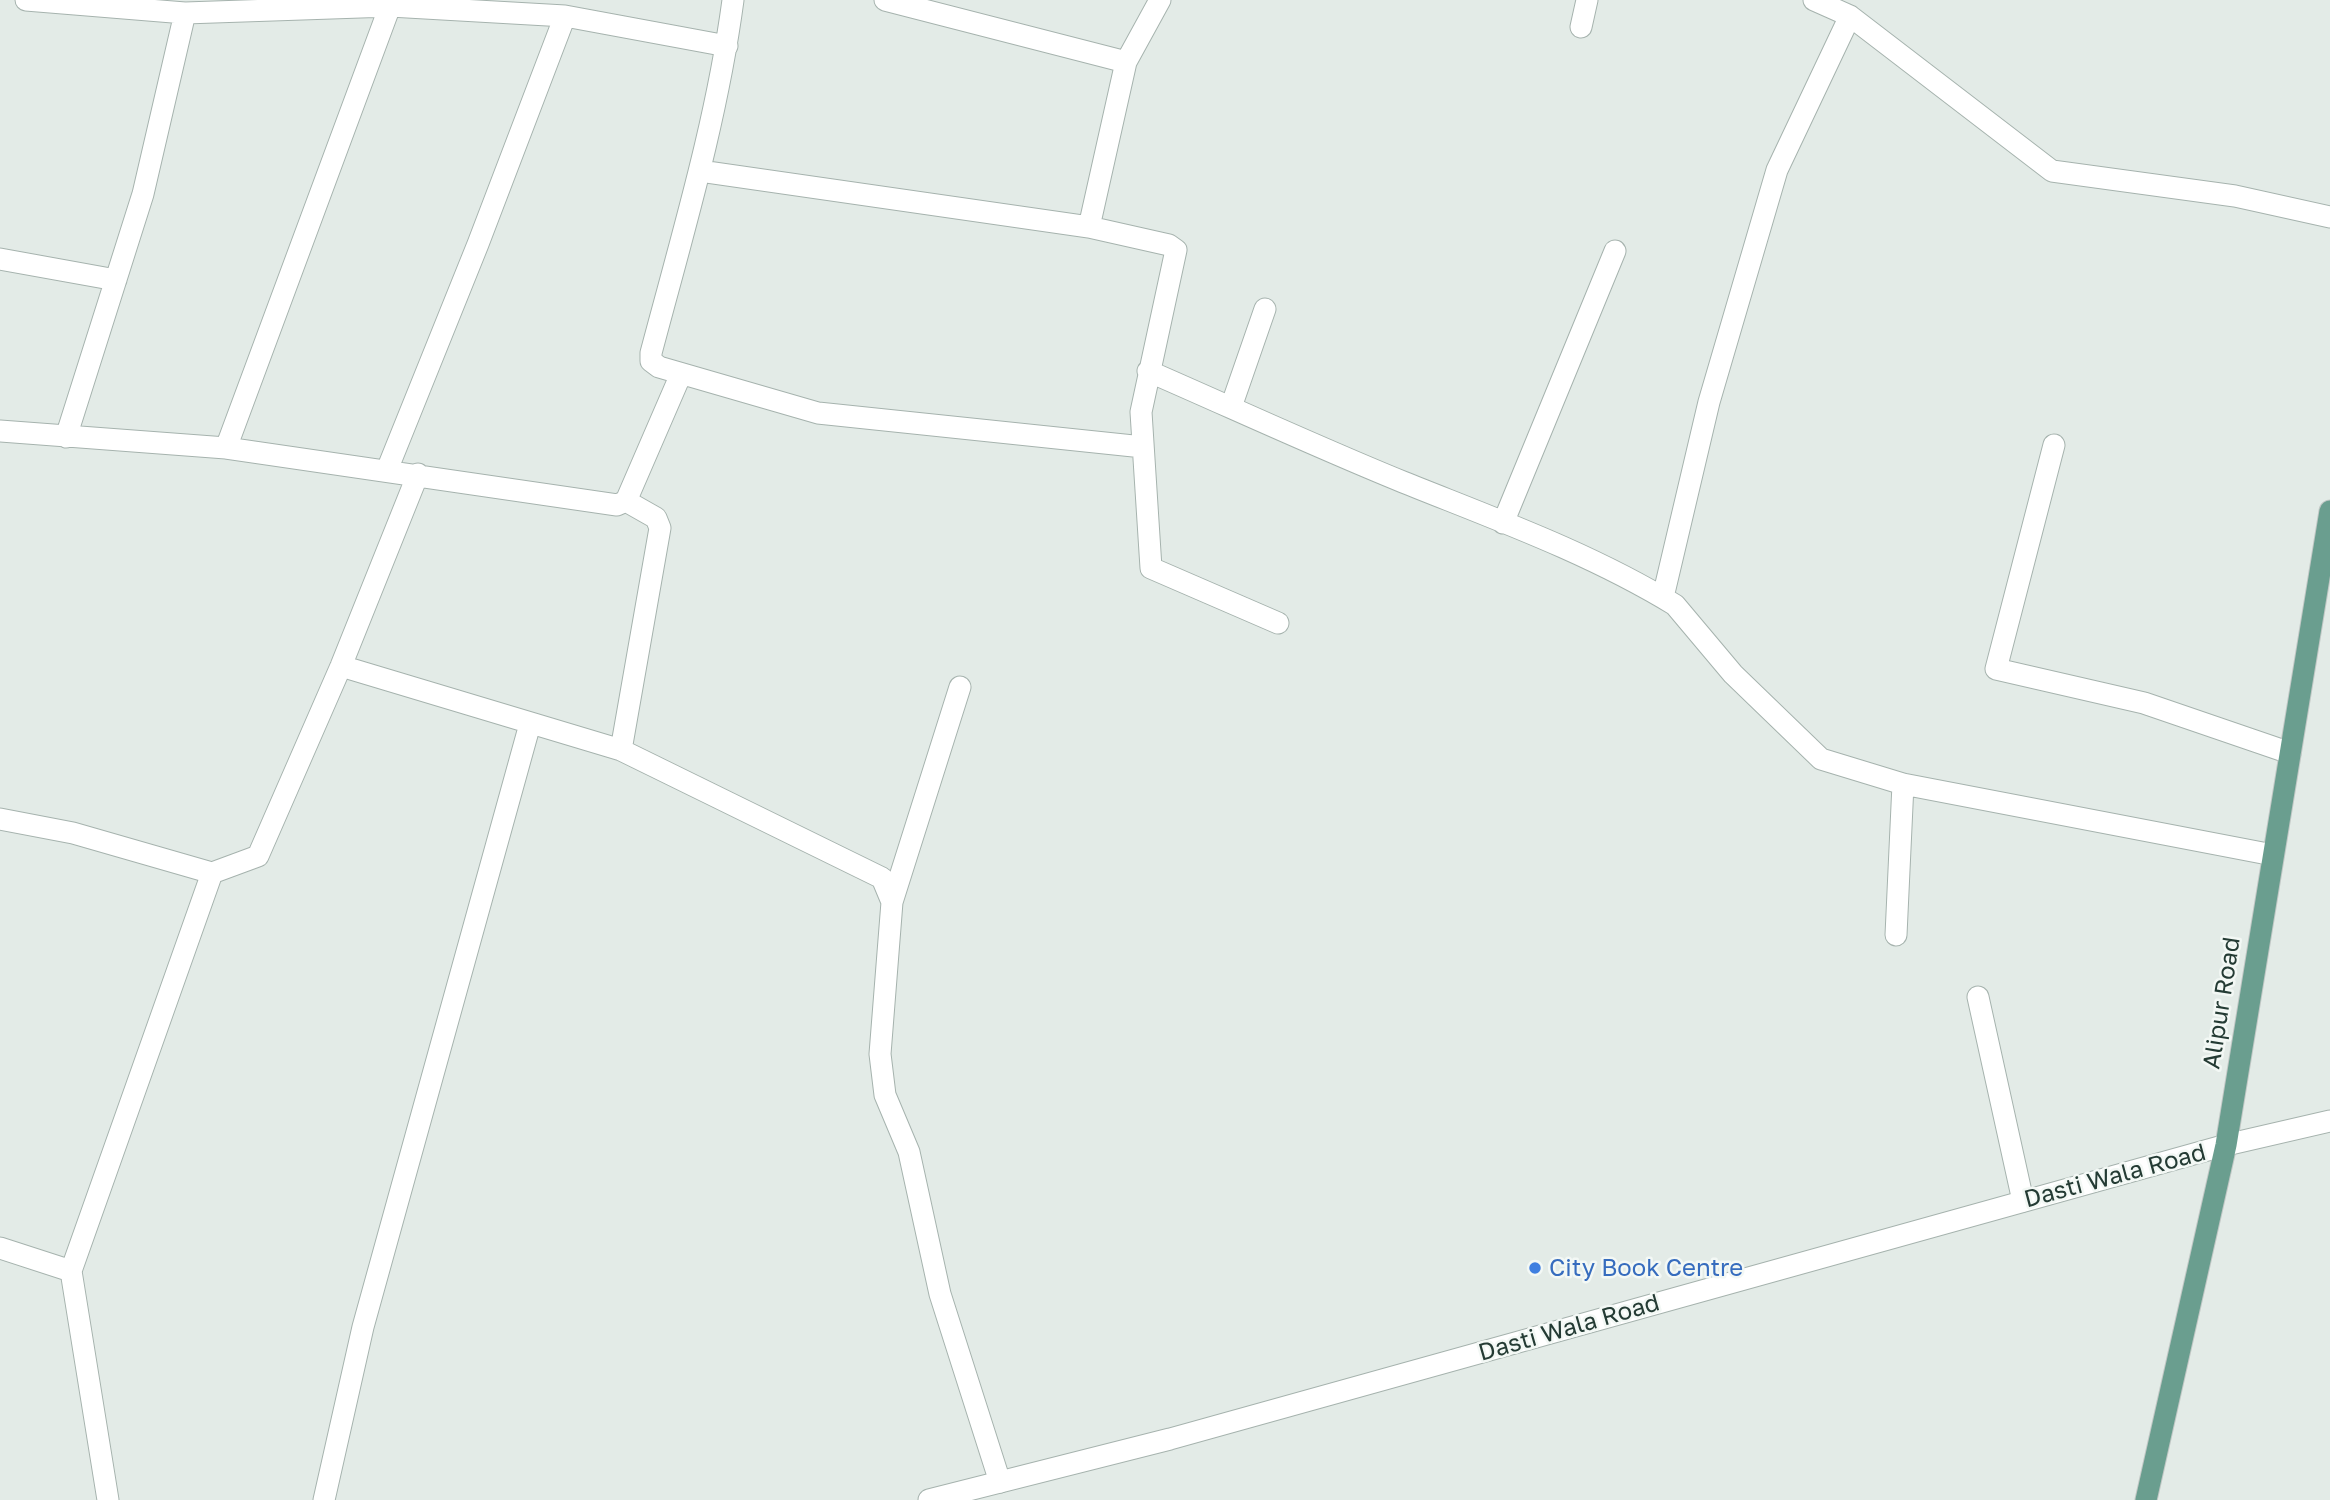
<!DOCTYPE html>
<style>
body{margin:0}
canvas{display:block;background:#e3ebe7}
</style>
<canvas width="2330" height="1500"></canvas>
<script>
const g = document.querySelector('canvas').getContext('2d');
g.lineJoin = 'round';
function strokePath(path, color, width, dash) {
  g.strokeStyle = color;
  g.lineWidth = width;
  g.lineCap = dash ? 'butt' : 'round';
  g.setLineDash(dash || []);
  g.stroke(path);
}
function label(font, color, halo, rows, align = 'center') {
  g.font = font + ' "Golos Text",sans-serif';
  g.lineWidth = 5;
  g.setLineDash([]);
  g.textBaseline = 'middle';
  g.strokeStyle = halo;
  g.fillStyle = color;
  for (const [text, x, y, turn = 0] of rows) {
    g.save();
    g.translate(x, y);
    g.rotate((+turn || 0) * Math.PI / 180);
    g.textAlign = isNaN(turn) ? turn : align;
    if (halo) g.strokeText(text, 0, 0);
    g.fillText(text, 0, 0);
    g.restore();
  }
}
const minor = new Path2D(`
 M26 0 185 13 390 6 565 16 727 46
 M733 0C717 120 682 236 651 353V361L659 367 818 413 1143 447
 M885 0 1126 62
 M1814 0 1850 16 2052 171 2235 196 2330 217
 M1581 27 1587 0
 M700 171 1089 227 1169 245 1176 250 1141 412 1151 568 1278 623
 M1089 227 1126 62 1160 0
 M0 259 116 280
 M1148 371C1233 408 1317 447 1403 482 1495 519 1590 553 1675 605L1733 674 1821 759 1903 784 2273 855
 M1231 407 1265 309
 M0 431 226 448 617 505 626 501 681 374
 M66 437 143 194 185 13
 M2054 445 1996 669 2144 703 2290 753
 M226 448 390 6
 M387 470 478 244 565 16
 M1503 523 1615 251
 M1663 597 1709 402 1777 170 1850 16
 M341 666 621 750 882 878 892 902 880 1054 885 1095 909 1152 940 1294 1000 1482
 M621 750 660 528 656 518 626 501
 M0 819 73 833 212 873 258 856 341 666 418 474
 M892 902 960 687
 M1896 935 1903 784
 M1978 997 2023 1201
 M0 1248 71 1271
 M108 1500 71 1271 212 873
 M324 1500 363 1327 530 724`);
const tertiary = new Path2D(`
 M929 1500 1170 1439 2226 1145 2330 1121`);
const primary = new Path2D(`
 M2146 1500 2226 1145 2330 511`);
strokePath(minor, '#a6b3ae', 23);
strokePath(tertiary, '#a6b3ae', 23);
strokePath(primary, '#c2c8c6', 23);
strokePath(minor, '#fff', 21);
strokePath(tertiary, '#fff', 21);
strokePath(primary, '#6a9e8f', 21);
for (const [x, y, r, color] of [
 [1535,1268,7,"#3f7fe0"]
]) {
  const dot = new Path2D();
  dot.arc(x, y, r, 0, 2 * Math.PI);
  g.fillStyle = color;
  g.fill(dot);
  strokePath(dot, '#f3f8f5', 2.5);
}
label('24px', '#243b34', '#f3f8f5', [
 ["Alipur Road",2222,1003,-81],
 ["Dasti Wala Road",2115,1176,-15],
 ["Dasti Wala Road",1569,1328,-16]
]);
label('24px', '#366cbe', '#f3f8f5', [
 ["City Book Centre",1549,1268]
], 'left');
</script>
